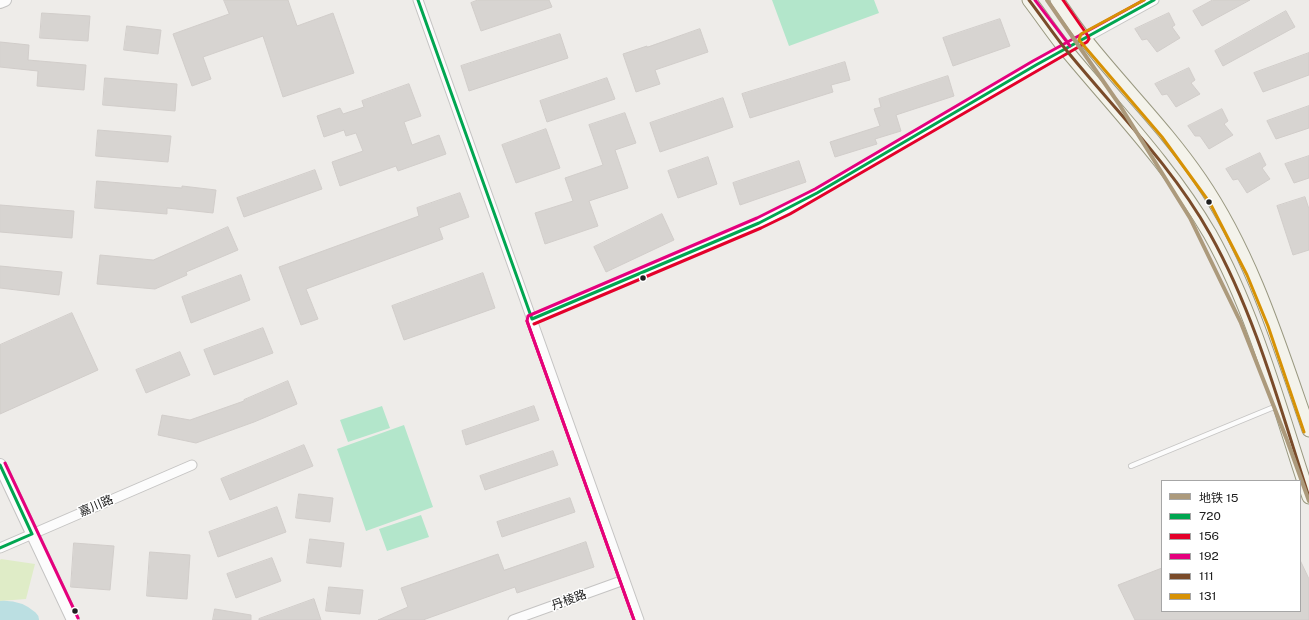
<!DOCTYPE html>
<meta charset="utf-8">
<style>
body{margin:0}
#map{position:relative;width:1309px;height:620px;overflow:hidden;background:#eeece9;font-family:"Public Sans","Noto Sans SC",sans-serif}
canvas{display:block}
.legend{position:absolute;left:1161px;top:480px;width:140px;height:132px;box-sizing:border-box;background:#fff;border:1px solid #a6a6a6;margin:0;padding:5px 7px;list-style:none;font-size:12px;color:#202020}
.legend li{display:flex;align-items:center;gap:8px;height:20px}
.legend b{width:20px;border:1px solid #a6a6a6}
</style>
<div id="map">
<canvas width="1309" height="620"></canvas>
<ul class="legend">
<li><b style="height:5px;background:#ac9a7c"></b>地铁 15</li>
<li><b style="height:5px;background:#00a651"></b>720</li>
<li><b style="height:5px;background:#e4002b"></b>156</li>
<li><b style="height:5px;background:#e5007d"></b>192</li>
<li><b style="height:5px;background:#7a4b2a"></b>111</li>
<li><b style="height:5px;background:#d79205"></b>131</li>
</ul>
</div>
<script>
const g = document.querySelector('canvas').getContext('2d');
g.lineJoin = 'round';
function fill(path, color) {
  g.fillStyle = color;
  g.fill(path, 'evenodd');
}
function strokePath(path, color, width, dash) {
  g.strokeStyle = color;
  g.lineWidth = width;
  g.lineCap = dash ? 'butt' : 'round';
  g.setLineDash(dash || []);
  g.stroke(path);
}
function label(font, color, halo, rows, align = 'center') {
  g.font = font + ' "Public Sans","Noto Sans SC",sans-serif';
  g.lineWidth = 3;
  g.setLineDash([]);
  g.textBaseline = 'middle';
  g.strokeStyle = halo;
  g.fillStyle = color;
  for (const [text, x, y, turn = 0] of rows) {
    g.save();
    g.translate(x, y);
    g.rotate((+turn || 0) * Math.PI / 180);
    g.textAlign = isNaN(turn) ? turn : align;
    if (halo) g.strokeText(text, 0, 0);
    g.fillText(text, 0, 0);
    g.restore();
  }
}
fill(new Path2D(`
 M1 559 35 564 26 599 0 601V560Z`), '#dfecc7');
fill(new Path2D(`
 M772 0H874L879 13 789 46Z
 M382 406 390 428 348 442 340 420Z
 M404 425 433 507 366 531 337 449Z
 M421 515 429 537 387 551 379 529Z`), '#b3e6cb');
strokePath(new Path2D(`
 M0 611C11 610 21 613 29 620`), '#bbdfe2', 20);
const building = new Path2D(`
 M224 0H288L297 26 333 13 354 73 283 97 263 36 203 57 211 79 192 86 173 34 229 14Z
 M478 0H549L552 7 481 31 471 3Z
 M1213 0H1250L1202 26 1193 11Z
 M1286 11 1295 27 1223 66 1215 51Z
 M42 13 90 16 88 41 40 38Z
 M1169 13 1175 25 1172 27 1180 38 1157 52 1147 39 1142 40 1135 29Z
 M1000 19 1010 46 953 66 943 38Z
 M127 26 161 30 158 54 124 50Z
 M700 29 708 52 655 70 660 84 636 92 623 54 647 46V47Z
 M560 34 568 58 469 91 461 66Z
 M0 42 29 45 28 60 86 65 84 90 37 86 38 71 0 67Z
 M1309 53V75L1263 92 1254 73Z
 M845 62 850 80 831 85 833 92 750 118 742 94Z
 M1189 68 1195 80 1191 83 1200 94 1176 107 1167 94 1162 95 1155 84Z
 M948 76 954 96 896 115 901 131 875 139 877 144 835 157 830 142 880 126 874 109 881 107 879 99Z
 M105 78 177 84 175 111 103 105Z
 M607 78 615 99 547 122 540 101Z
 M409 84 421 116 404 122 412 145 439 135 446 154 398 171 396 166 340 186 332 162 363 151 356 133 346 136 344 130 324 137 317 116 340 108 343 114 364 107 362 101Z
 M723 98 733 127 660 152 650 123Z
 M1309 106V128L1276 139 1267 121Z
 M1222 109 1228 121 1224 124 1233 135 1209 149 1200 136H1195L1188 126Z
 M625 113 636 143 615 150 628 188 589 201 598 226 545 244 535 213 573 201 565 178 603 165 589 125Z
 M546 129 560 168 516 183 502 145Z
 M98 130 171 136 168 162 96 156Z
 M1260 153 1266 165 1262 168 1270 179 1247 193 1238 179 1233 180 1226 169Z
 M1309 156V178L1294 183 1285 164Z
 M708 157 717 184 678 198 668 171Z
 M799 161 806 182 740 205 733 183Z
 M315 170 322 189 244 217 237 198Z
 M97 181 182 188V186L216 190 213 213 167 208V214L95 208Z
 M460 193 469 217 439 228 443 239 306 289 318 319 301 325 279 267 419 216 417 208Z
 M1305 197 1309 209V250L1293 255 1277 206Z
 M0 205 74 211 72 238 0 232Z
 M662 214 674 240 606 272 594 247Z
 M228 227 238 250 186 272 187 275 155 289 97 284 100 255 153 260Z
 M0 266 62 272 59 295 0 288Z
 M483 273 495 308 404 340 392 306Z
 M241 275 250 300 191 323 182 297Z
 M72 313 98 370 0 414V345Z
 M263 328 273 353 214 375 204 350Z
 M180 352 190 375 146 393 136 370Z
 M288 381 297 404 254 422 196 443 158 435 162 415 190 420 244 401V400Z
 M534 406 539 420 466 445 462 431Z
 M304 445 313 466 230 500 221 479Z
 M553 451 558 465 485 490 480 476Z
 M299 494 333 498 330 522 296 518Z
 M570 498 575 512 502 537 497 522Z
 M277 507 286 532 218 557 209 532Z
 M310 539 344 543 341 567 307 563Z
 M586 542 594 567 517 593 515 587 423 620H378L408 607 401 588 498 554 504 570Z
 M74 543 114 546 110 590 71 587Z
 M150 552 190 555 187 599 147 596Z
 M272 558 281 581 236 598 227 574Z
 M1300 560 1309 579V620H1135L1118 585 1162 568V611H1300Z
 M329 587 363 590 360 614 326 611Z
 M314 599 321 620H259V619Z
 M215 609 251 615V620H213Z`);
fill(building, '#d7d4d1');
strokePath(building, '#d1cdca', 1);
const service = new Path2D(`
 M1131 466 1279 405`);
const minor = new Path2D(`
 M418 0 639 620
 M532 319 759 223 817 193 1036 65 1154 0
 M0 548 192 465
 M513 620 624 580`);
const tertiary = new Path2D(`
 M0 2 5 0
 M0 465 73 620`);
const secondary = new Path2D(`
 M1029 0C1042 17 1054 35 1067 51 1116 110 1171 167 1210 234 1255 314 1280 410 1309 497
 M1057 0C1066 13 1075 27 1085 39 1122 86 1166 129 1200 179 1252 255 1279 344 1309 430`);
strokePath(service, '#c5c4c3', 6);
strokePath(minor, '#c5c4c3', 11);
strokePath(tertiary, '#c5c4c3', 14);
strokePath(secondary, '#999880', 15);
strokePath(service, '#fcfcfc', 4.5);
strokePath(minor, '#fcfcfc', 9);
strokePath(tertiary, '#fcfcfc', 12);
strokePath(secondary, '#f4f3eb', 13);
strokePath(new Path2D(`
 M418 0 532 319
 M532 319 759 223 817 193 1036 65 1154 0
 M0 465 32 534 0 548`), '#00a651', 3);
strokePath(new Path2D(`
 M527 321 634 620
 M534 324 761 228 790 214 1087 42 1089 39 1088 36 1063 0`), '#e4002b', 3);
strokePath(new Path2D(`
 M1035 0 1070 46
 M5 463 78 618
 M634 620 527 321 528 316 757 218 815 189 1033 61 1144 0`), '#e5007d', 3);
strokePath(new Path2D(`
 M1029 0C1042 17 1054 35 1067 51 1116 111 1172 166 1210 234 1256 316 1280 408 1309 497`), '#7a4b2a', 3);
strokePath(new Path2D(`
 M1144 0 1081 34 1079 40 1162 137 1210 203 1247 275 1268 326 1304 432`), '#d79205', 3);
strokePath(new Path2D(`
 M1047 0 1119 104 1190 218 1241 323 1287 440 1309 501`), '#ac9a7c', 4);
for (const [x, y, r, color] of [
 [1209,202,3.5,"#202020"],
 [643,278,3.5,"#202020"],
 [75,611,3.5,"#202020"]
]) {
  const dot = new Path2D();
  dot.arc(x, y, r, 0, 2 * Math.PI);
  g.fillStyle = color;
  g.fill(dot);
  strokePath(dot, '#fff', 1.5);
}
label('12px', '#202020', '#fff', [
 ["嘉川路",96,506,-23],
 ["丹棱路",569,600,-20]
]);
</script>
